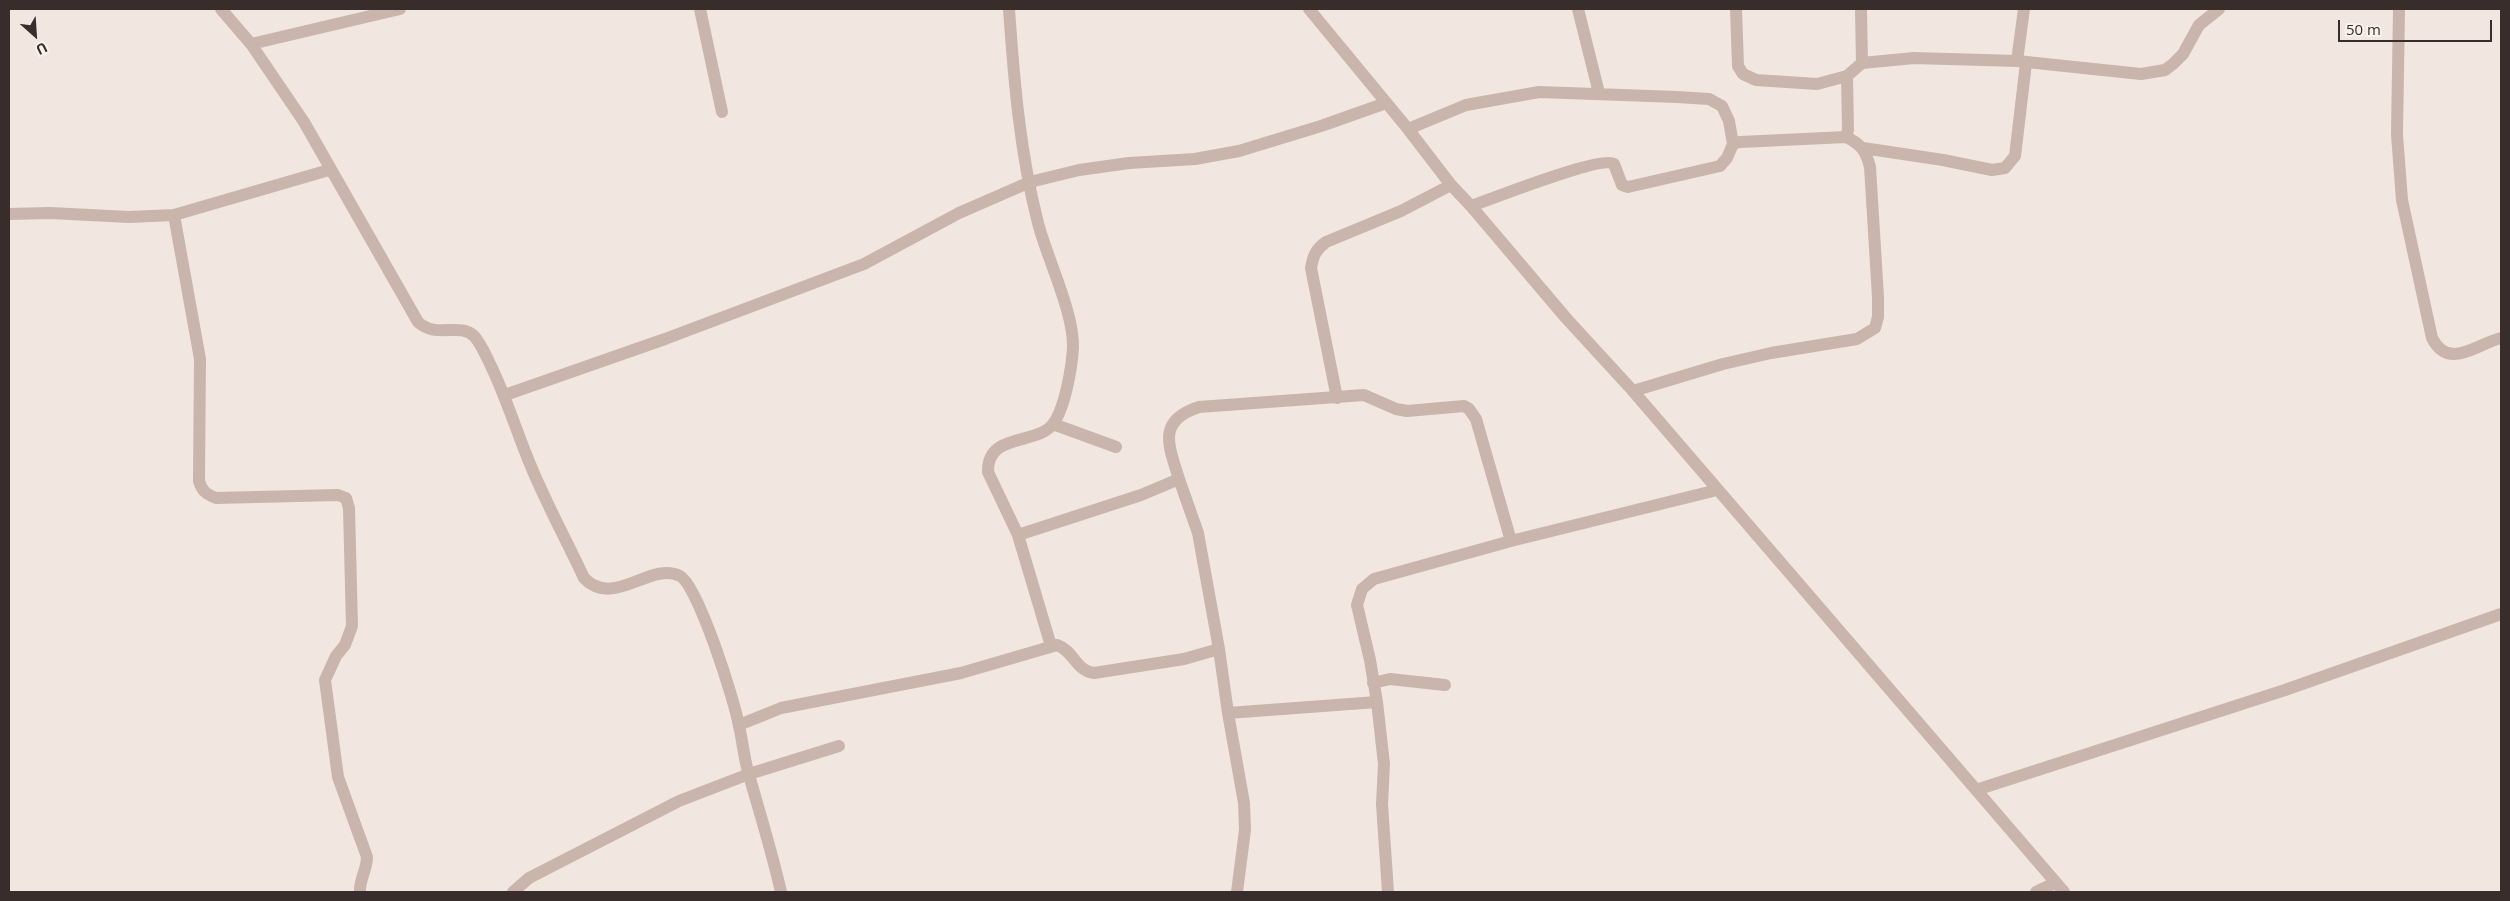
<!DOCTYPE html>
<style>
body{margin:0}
#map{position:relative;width:2510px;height:901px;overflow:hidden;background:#f1e6e0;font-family:"Open Sans",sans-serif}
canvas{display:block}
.frame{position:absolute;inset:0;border:10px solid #382d2a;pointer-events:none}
.north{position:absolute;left:10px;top:10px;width:50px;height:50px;-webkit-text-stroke:4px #f9f1ec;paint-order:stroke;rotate:154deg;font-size:14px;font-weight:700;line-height:20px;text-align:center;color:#382d2a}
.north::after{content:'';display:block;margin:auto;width:18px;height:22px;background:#382d2a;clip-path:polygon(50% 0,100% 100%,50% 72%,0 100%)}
.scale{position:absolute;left:2338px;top:20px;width:154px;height:22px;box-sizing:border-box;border:2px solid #382d2a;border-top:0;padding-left:6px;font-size:15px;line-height:18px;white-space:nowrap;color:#382d2a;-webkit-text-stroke:4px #f9f1ec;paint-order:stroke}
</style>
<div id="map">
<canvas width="2510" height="901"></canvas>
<div class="frame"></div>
<div class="north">U</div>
<div class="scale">50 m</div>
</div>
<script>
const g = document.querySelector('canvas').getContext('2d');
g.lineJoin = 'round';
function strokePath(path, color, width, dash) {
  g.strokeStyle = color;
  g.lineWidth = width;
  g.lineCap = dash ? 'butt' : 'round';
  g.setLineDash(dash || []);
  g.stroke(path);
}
strokePath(new Path2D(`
 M221 9 251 44 304 122 418 322C436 339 460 322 474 336 482 345 486 356 491 366 505 395 514 424 526 454 542 496 565 537 584 578 614 609 650 561 680 576 698 585 735 702 739 726 743 743 744 759 749 775 760 814 772 852 781 892
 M700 9 722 112
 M1009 9C1014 81 1020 153 1038 223 1047 258 1074 313 1073 347 1072 367 1065 408 1053 424 1036 446 987 432 988 472L1018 535
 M1309 9 1408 129 1451 185 1471 206 1566 318 1633 391 2064 892
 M1578 9 1599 93
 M1736 9 1738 66 1743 74 1756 80 1817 84 1847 76 1862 63 1914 58 2017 61 2141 74 2165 70 2173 64 2183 54 2199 25 2219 9
 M1861 9 1862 63
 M2399 9 2397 135 2402 200 2432 338C2449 371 2476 344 2501 338
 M251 44 400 9
 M2017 61 2024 9
 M1408 129 1466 105 1539 92 1677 97 1709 99 1722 106 1729 121 1733 144
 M1863 148 1943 160 1992 170 2005 168 2015 156 2026 63
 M1471 206C1491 199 1602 155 1614 164L1622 185 1628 187 1720 166 1727 158 1733 144 1740 142 1846 137 1848 130 1847 76
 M9 214 50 213 129 217 174 215 329 170
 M174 215 200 359 199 481C202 491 206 494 216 498L338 495 346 498 349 508 352 626 345 645 336 656 325 680 338 777 367 857C367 870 359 880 360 892
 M1633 391 1723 364 1771 353 1857 339 1875 328 1878 317V297L1870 167C1866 151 1861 144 1846 137
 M505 395 665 339 864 264 959 213 1030 182 1079 170 1129 163 1195 159 1239 151 1321 126 1386 103
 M1337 398 1311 268C1313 256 1316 249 1326 242L1401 211 1451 185
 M1053 424 1116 447
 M1179 479 1198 533 1219 649
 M1051 646 1018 535 1141 495 1179 479C1169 446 1156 421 1199 407L1364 395 1396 409 1407 411 1464 406 1469 409 1476 419 1511 541
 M1373 683 1390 679 1445 685
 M1377 702 1384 764 1382 804 1388 892
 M1228 713 1244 803 1245 830 1237 892
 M739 725 781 708 961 673 1057 645C1074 651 1076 671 1094 673L1184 659 1219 649 1228 713 1377 702 1370 660 1357 605 1362 589 1374 579 1511 541 1717 490
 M1976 790 2285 690 2501 614
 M513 892 529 878 679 801 749 774 839 746
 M2036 892 2055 883`), '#c9b5ac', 12);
</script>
